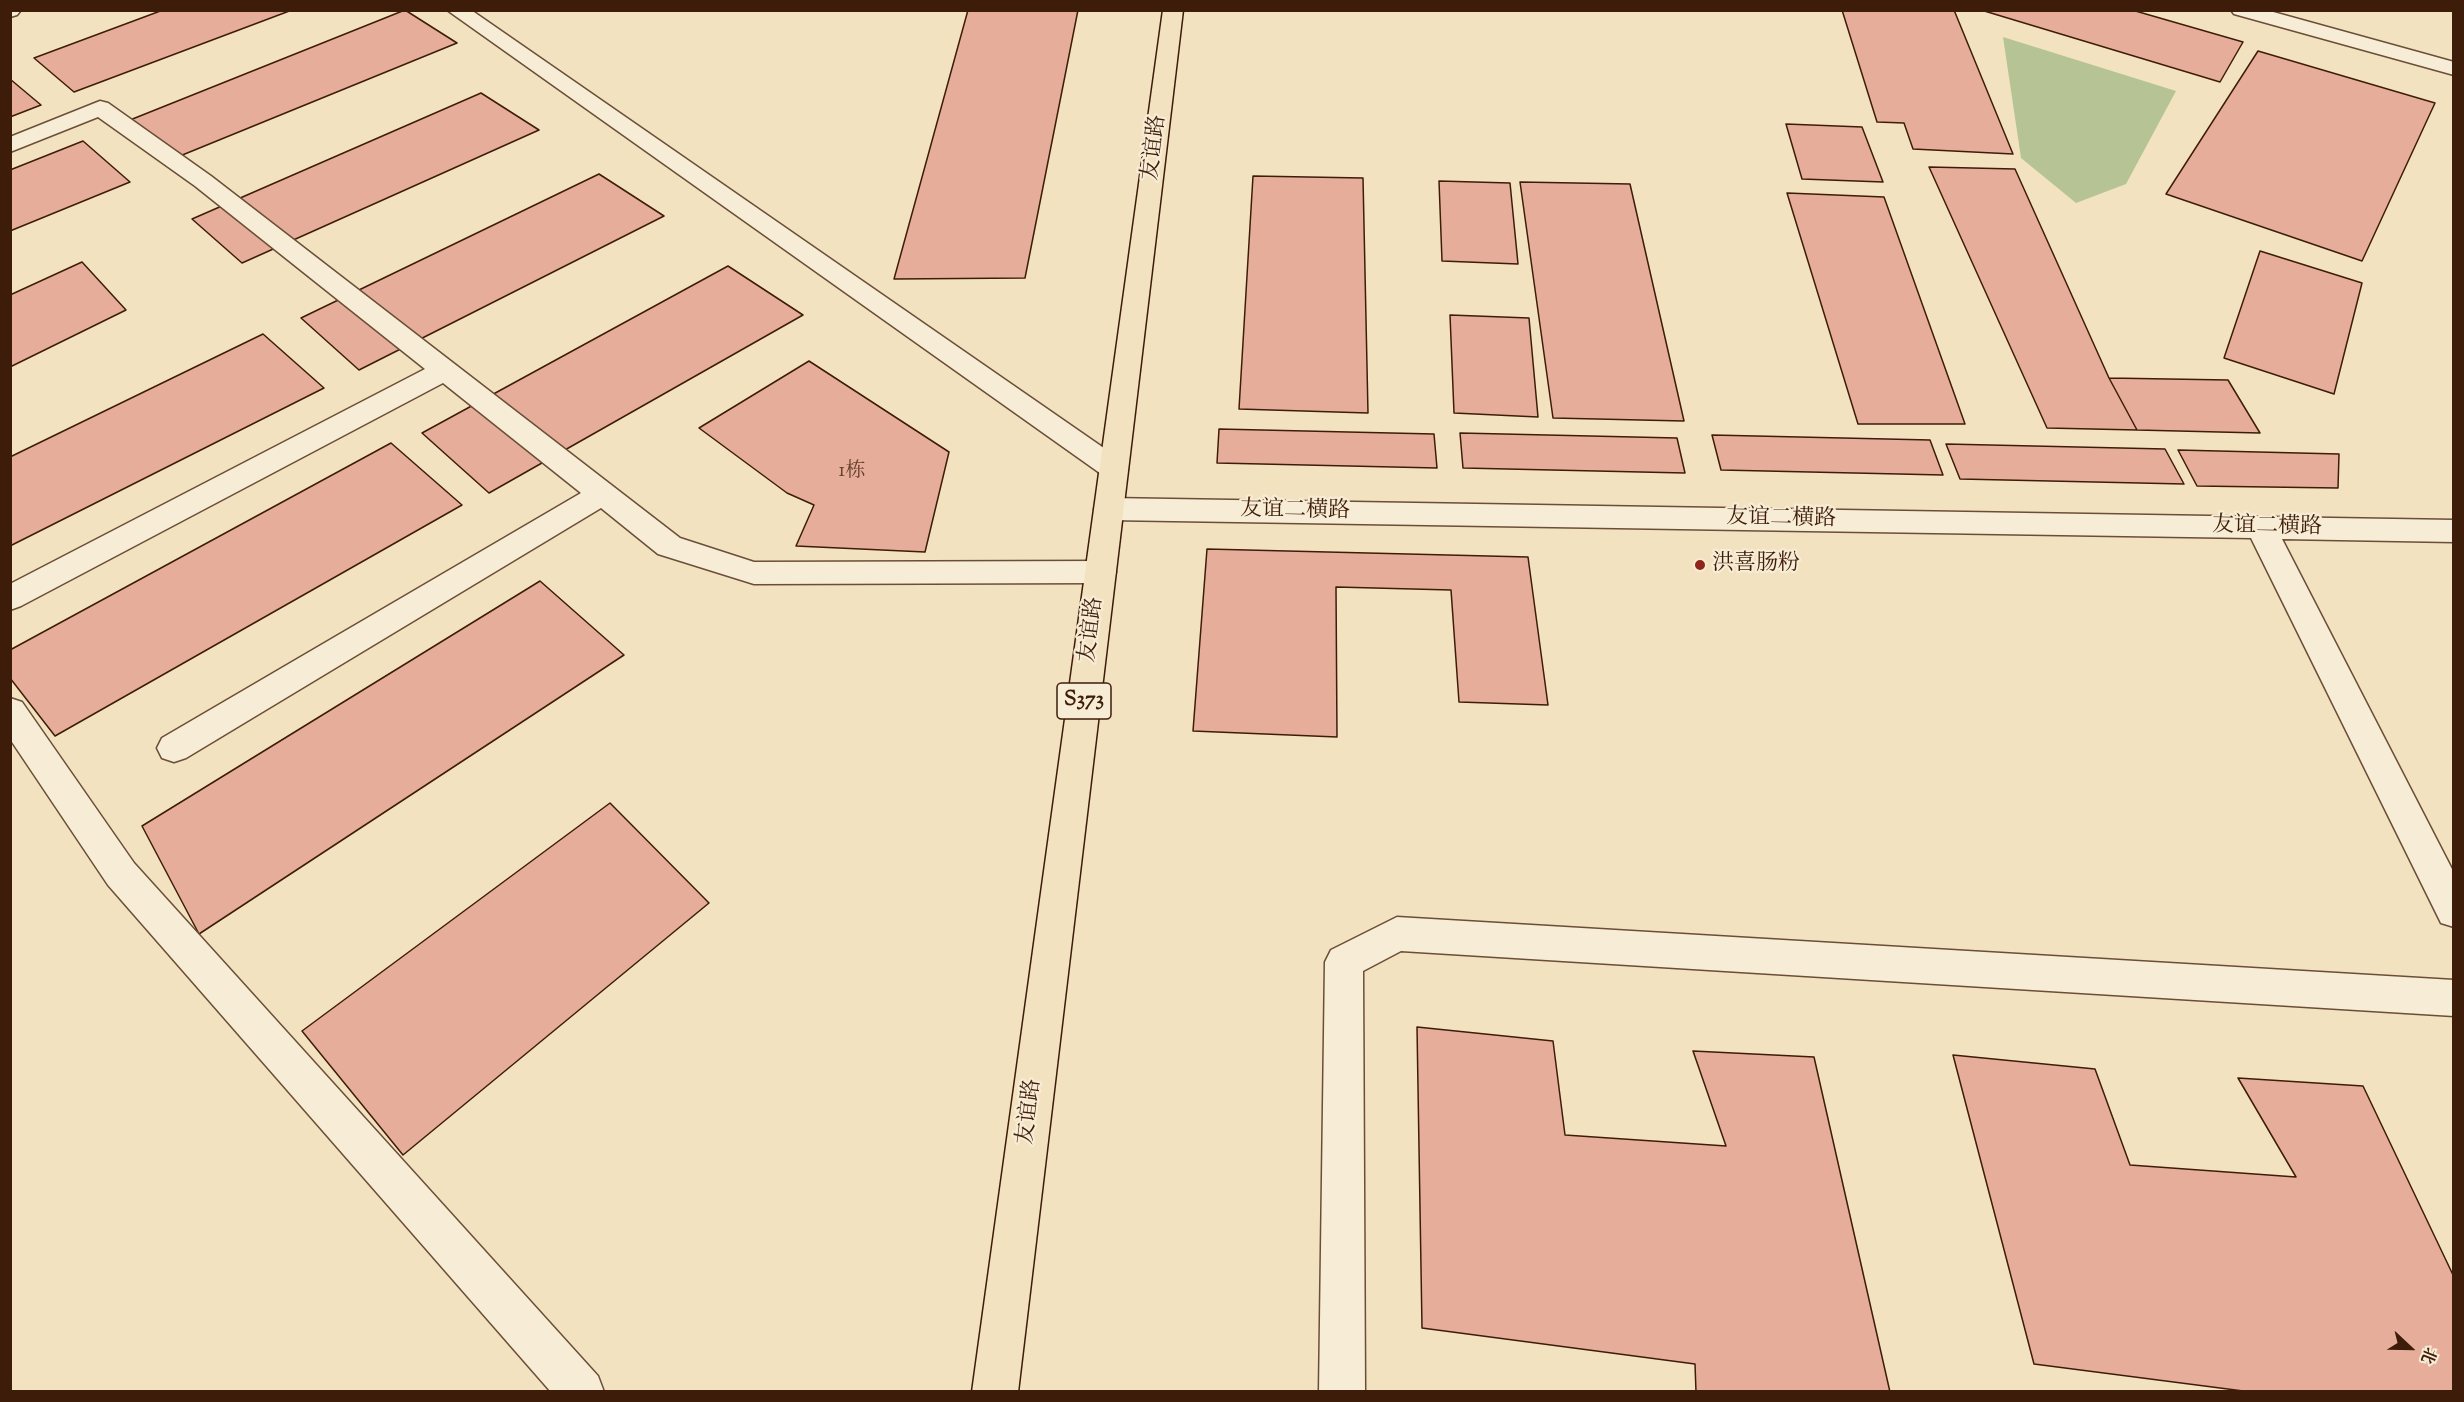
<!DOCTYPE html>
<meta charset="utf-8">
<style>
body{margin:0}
#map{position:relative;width:2464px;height:1402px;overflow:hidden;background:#f2e2bf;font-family:"Sorts Mill Goudy","Noto Serif SC",serif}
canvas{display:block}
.frame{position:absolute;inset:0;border:12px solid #3e1c0a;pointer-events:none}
.north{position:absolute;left:2380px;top:1318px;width:60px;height:60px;-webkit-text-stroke:4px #f7ecd5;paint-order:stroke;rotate:112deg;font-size:16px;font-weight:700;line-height:24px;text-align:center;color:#3e1c0a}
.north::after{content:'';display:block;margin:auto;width:21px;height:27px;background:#3e1c0a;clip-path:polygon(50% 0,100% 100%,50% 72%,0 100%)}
</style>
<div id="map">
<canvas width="2464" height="1402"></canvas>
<div class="frame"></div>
<div class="north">北</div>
</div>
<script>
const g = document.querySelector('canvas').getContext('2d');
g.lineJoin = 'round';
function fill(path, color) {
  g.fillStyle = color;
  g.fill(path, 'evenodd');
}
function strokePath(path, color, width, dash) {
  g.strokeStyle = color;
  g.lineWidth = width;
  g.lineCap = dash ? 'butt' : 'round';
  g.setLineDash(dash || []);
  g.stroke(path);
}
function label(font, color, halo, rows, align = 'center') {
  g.font = font + ' "Sorts Mill Goudy","Noto Serif SC",serif';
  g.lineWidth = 4.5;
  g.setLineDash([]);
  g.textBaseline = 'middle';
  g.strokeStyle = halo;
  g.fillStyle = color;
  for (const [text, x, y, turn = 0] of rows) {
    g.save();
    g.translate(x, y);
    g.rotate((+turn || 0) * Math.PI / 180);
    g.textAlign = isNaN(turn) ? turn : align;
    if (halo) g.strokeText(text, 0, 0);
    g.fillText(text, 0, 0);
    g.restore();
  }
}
fill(new Path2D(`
 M2003 37 2176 91 2126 184 2076 203 2021 158Z`), '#b6c495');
const building = new Path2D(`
 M163 10H292L74 92 34 58Z
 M405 10 457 43 175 158 130 120Z
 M968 10H1078L1025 278 894 279Z
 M1842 10H1954L2013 154 1913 149 1904 123 1877 122Z
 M1981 10H2132L2243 42 2220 82Z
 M2258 51 2435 103 2362 261 2166 194Z
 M10 79 41 105 10 117Z
 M481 93 539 130 242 263 192 219Z
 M1786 124 1862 127 1883 182 1802 179Z
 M83 141 130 182 10 231V170Z
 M1929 167 2015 169 2109 378 2137 430 2047 428Z
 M599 174 664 216 359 370 301 318Z
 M1253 176 1363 178 1368 413 1239 409Z
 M1439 181 1510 183 1518 264 1442 261Z
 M1520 182 1630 184 1684 421 1553 418Z
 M1787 193 1884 197 1965 424H1858Z
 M2260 251 2362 283 2334 394 2224 358Z
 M82 262 126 310 10 367V295Z
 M728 266 803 315 489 493 422 433Z
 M1450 315 1529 318 1538 417 1454 413Z
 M263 334 324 388 10 546V457Z
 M809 361 949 452 925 552 796 546 814 505 787 493 699 428Z
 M2109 378 2228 380 2260 433 2137 430Z
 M1219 429 1434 434 1437 468 1217 463Z
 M1460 433 1677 438 1685 473 1463 468Z
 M1712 435 1930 440 1943 475 1721 470Z
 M391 443 462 505 55 736 10 678V650Z
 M1946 444 2165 449 2184 484 1960 479Z
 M2178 450 2339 454 2338 488 2197 486Z
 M1207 549 1528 557 1548 705 1459 702 1451 590 1336 587 1337 737 1193 731Z
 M540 581 624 655 199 934 142 826Z
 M610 803 709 903 403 1155 302 1031Z
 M1417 1027 1553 1041 1565 1135 1726 1146 1693 1051 1814 1057 1890 1392H1696L1695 1364 1422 1328Z
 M1953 1055 2095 1069 2130 1165 2296 1177 2238 1078 2363 1086 2454 1277V1392H2251L2034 1364Z`);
fill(building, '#e6ae9a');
strokePath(building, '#3e1c0a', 1.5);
const minor = new Path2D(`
 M10 10H21L17 15 10 17Z
 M447 10H471L1124 462 1128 469 1124 476 1114 479 1104 476Z
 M2231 10H2266L2454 62V75L2234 14Z
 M100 101 108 103 211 176 680 538 754 562 1101 561 1112 564 1116 572 1112 580 1101 583 754 584 658 554 601 508 186 758 174 762 162 758 157 748 162 738 581 493 443 383 21 606 10 610V584L425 369 195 186 98 117 10 152V137Z
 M1109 498 2454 520V542L2282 539 2454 873V927L2441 923 2251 538 1109 520 1099 516 1094 509 1099 502Z
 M10 698 22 702 134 863 598 1376 604 1392H551L108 885 10 739Z
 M1397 917 2454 980V1016L1401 951 1363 971 1365 1392H1319L1325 962 1331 950Z`);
const major = new Path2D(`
 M1163 10H1183L1018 1392H972Z`);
strokePath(minor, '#6b4e37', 3);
strokePath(major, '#3e1c0a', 3);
fill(minor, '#f7ecd5');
fill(major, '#f2e2bf');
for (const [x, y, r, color] of [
 [1700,565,6,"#8f2418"]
]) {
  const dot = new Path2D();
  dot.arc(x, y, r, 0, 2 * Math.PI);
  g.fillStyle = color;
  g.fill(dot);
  strokePath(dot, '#f7ecd5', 2);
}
label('20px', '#68402e', null, [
 ["1栋",852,473]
]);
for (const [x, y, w] of [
 [1084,701,54]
]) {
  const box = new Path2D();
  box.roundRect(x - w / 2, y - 18, w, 36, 4.5);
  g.fillStyle = '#f7ecd5';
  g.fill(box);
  strokePath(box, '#3e1c0a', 1.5);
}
label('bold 21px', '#3e1c0a', null, [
 ["S373",1084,701]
]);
label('22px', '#3e1c0a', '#f7ecd5', [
 ["友谊路",1156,148,-83],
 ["友谊二横路",1295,512,1],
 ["友谊二横路",1781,520,1],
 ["友谊二横路",2267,528,1],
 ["友谊路",1093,630,-83],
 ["友谊路",1031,1112,-83]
]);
label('22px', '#3e1c0a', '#f7ecd5', [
 ["洪喜肠粉",1712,565]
], 'left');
</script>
